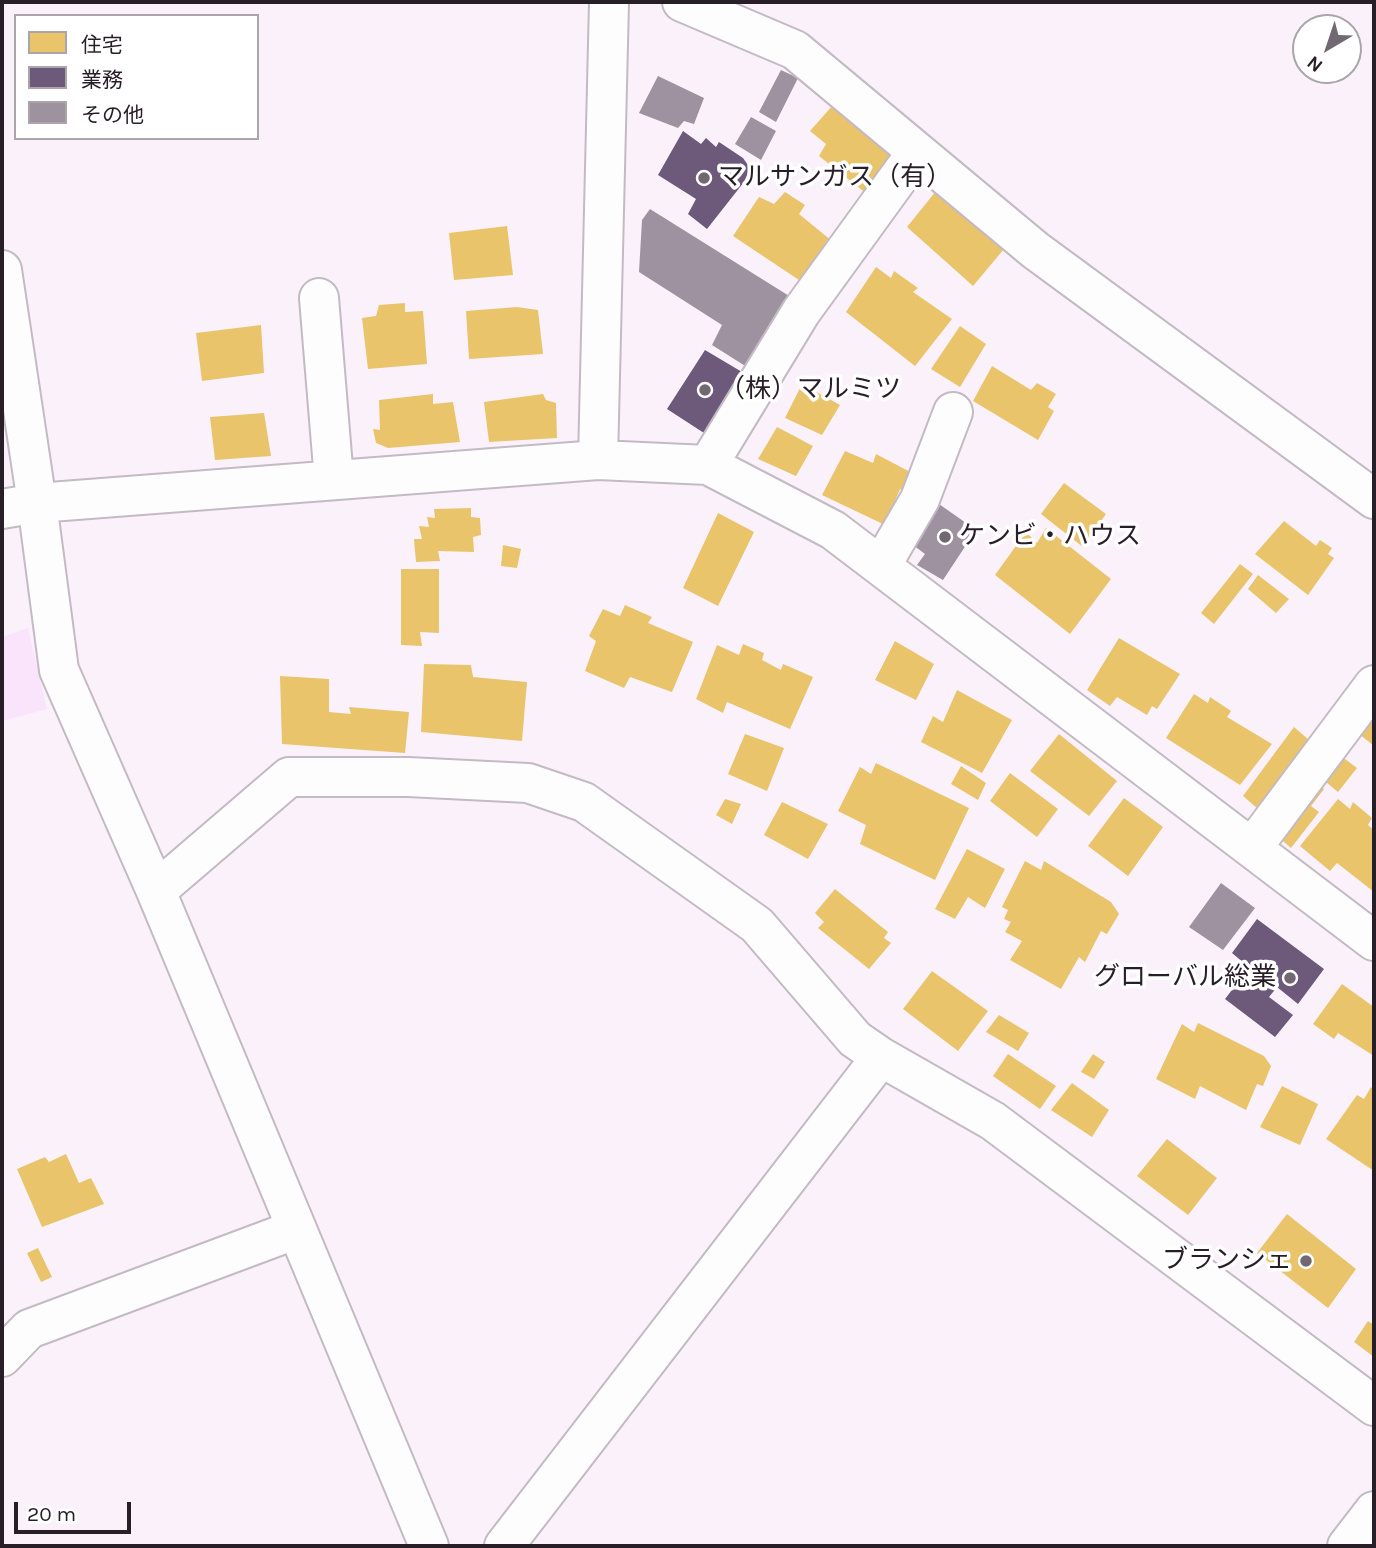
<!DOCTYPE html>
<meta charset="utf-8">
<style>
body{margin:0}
#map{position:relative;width:1376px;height:1548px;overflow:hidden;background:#faf1fb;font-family:Karla,"Noto Sans JP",sans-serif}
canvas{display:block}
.frame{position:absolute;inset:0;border:4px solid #281e28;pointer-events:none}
.legend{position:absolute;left:14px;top:14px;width:245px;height:126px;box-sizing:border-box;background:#fff;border:2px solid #a9a5a9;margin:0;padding:9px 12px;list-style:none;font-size:21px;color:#281e28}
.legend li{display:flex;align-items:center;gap:14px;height:35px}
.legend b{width:35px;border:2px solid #a9a5a9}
.north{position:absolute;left:1292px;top:14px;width:70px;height:70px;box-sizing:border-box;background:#fff;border:2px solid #a9a5a9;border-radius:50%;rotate:219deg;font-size:19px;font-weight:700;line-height:28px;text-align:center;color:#281e28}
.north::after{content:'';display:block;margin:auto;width:24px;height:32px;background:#726872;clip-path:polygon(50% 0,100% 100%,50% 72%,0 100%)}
.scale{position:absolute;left:14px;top:1502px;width:117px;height:32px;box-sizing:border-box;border:4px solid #281e28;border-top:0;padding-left:9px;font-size:21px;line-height:24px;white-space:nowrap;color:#281e28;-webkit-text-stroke:5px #fff;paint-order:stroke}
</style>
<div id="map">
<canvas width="1376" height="1548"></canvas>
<div class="frame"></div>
<ul class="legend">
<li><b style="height:19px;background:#e9c46a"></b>住宅</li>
<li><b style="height:19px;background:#6d597a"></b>業務</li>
<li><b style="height:19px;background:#9f92a0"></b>その他</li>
</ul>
<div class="north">N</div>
<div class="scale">20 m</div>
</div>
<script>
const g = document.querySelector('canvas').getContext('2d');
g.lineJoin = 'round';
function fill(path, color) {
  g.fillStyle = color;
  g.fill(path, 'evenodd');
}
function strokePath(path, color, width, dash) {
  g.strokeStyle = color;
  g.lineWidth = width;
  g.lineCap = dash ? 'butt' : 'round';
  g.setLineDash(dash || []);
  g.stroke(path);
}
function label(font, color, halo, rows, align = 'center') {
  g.font = font + ' Karla,"Noto Sans JP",sans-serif';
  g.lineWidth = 7;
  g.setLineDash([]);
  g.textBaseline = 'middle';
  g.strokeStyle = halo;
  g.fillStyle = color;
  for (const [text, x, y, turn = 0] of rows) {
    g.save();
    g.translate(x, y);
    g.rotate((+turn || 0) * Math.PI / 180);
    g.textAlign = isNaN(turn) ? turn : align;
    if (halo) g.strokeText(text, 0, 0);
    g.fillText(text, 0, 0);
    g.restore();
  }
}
fill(new Path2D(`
 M28 628 47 709 2 721V637Z`), '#f9e4fb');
fill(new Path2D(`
 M833 105 894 159 867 194 819 156 826 144 810 131Z
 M936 191 1004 249 973 286 907 227Z
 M785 192 805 205 799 214 832 241 805 284 733 236 759 197 774 204Z
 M507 226 513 275 454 280 449 233Z
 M876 267 891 278 894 271 918 288 913 292 952 319 915 366 846 312Z
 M405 303V312L423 311 427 364 368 369 362 318 376 316 379 305Z
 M517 307 538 310 543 354 469 359 466 311Z
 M261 325 264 373 202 381 196 333Z
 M960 326 986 344 960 387 931 369Z
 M992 366 1031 390 1037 383 1056 394 1048 407 1054 411 1038 440 973 401Z
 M802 384 840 405 822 435 785 418Z
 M433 394V404L453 402 460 442 388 448 376 443 373 429 380 430 379 400Z
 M543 394 546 400 556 403 557 438 489 442 484 402Z
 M264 413 271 456 215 460 210 417Z
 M777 427 813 446 796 476 758 459Z
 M845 451 873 463 876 454 916 475 907 494 900 489 885 525 822 495Z
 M1064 483 1106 514 1083 547 1041 514Z
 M471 508V517L480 518 481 535 473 537 474 552 438 551 440 561 416 562 414 539H422L419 526 429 527 427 517 435 518 434 509Z
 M718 513 754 532 718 606 683 588Z
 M1284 521 1316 546 1320 540 1332 548 1328 554 1334 558 1308 595 1255 554Z
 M1046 528 1111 579 1070 634 995 575 1026 532 1037 543Z
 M503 545 521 549 517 568 501 566Z
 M1240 564 1253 574 1214 624 1201 613Z
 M401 569H439V633L420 632 422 646 401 645Z
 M1258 575 1289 599 1276 613 1248 589Z
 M625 605 652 617 648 623 693 642 672 692 630 677 624 688 585 671 596 641 589 636 603 609 620 616Z
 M1119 638 1180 674 1157 709 1152 706 1147 715 1117 697 1110 706 1087 690Z
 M895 641 934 664 916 700 875 680Z
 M743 644 764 653 762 660 781 670 783 664 813 677 790 729 727 702 723 713 696 699 717 645 739 655Z
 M424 664 471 665 473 677 527 682 522 741 421 732Z
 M280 676 329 679V712L351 714 349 707 409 712 405 753 282 744Z
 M957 690 1012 720 982 773 921 742 933 716 943 722Z
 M1194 694 1208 703 1210 697 1231 711 1227 717 1272 744 1240 785 1166 738Z
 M1374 699V746L1353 729Z
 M1294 727 1309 740 1258 809 1243 796Z
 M745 734 784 748 767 791 728 774Z
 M1059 734 1117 781 1089 816 1030 771Z
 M1337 753 1357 768 1338 792 1320 777Z
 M876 763 969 808 935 880 860 844 866 825 838 811 860 767 871 774Z
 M961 766 986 783 978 800 951 784Z
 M1010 773 1058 809 1037 837 990 801Z
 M1315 783 1324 789 1311 806 1319 812 1291 848 1277 836Z
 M1124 798 1163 827 1128 876 1088 846Z
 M725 799 741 804 732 824 716 815Z
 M1338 799 1350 809 1353 802 1372 818 1368 825 1374 830V892L1337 863 1330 871 1300 846Z
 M782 802 828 824 808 859 764 835Z
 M967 849 1005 869 985 908 968 897 955 919 935 909Z
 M1025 861 1041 870 1044 861 1111 902 1119 914 1107 934 1101 931 1085 962 1079 957 1061 989 1010 960 1022 941 1005 932 1011 922 1004 919 1008 910 1002 907Z
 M835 889 888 932 884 938 891 943 869 969 818 928 824 922 815 913Z
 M932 971 988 1011 958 1051 903 1009Z
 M1342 984 1374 1007V1056L1338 1033 1334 1039 1313 1024Z
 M999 1015 1029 1033 1018 1051 986 1032Z
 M1198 1023 1264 1056 1271 1066 1263 1086 1257 1084 1246 1110 1200 1086 1195 1099 1156 1079 1182 1024 1194 1032Z
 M1008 1054 1056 1086 1040 1109 993 1076Z
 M1093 1054 1105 1062 1094 1079 1081 1072Z
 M1072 1083 1109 1110 1092 1137 1051 1110Z
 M1282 1086 1318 1104 1300 1145 1260 1127Z
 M1371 1087 1374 1090V1171L1326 1139 1357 1095 1364 1099Z
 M1167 1139 1217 1178 1188 1215 1137 1176Z
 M66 1154 79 1183 91 1178 104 1204 42 1227 17 1169 45 1157 49 1162Z
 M1287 1214 1356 1269 1328 1308 1257 1253Z
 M38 1248 52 1277 41 1282 27 1253Z
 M1368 1321 1374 1325V1357L1354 1342Z`), '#e9c46a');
fill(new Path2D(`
 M683 131 701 144 706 138 716 147 719 142 743 158 750 168 744 182 707 229 688 214 696 199 658 175Z
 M705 350 742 372 704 433 667 409Z
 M1257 919 1324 969 1298 1004 1277 987 1269 997 1293 1015 1275 1037 1225 999 1242 977 1258 988 1264 980 1232 953Z`), '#6d597a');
fill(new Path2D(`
 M781 70 798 78 776 122 759 112Z
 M658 76 704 98 694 124 684 121 678 128 639 113Z
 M751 117 776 131 761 160 735 144Z
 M650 209 794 299 750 369 712 345 722 325 639 272 642 220Z
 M939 504 976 530 943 580 917 565 925 554 913 545Z
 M1221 883 1255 908 1223 950 1189 927Z`), '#9f92a0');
const minor = new Path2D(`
 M682 2 795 50 1035 250 1374 499
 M2 270 37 503 59 670 156 891 429 1546
 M319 298 334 480
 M598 460 609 2
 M708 465 801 312 917 152
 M2 509 37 503 598 460 708 465 833 530 1374 941
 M881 566 920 499 953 412
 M1252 848 1374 685
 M156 891 289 777H408L528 783 584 802 757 925 855 1039 881 1057 993 1121 1374 1406
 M2 1357 29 1329 297 1229
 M504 1546 881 1057
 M1347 1546 1374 1511`);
strokePath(minor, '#c3bac4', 42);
strokePath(minor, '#fefdfe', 38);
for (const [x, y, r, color] of [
 [704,178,7,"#726872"],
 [705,390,7,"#726872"],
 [945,537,7,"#726872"],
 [1290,978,7,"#726872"],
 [1306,1261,7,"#726872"]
]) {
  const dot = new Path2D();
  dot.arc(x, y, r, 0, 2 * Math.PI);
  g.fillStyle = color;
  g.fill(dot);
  strokePath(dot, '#fff', 2.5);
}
label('26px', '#281e28', '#fff', [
 ["マルサンガス（有）",718,178],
 ["（株）マルミツ",719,390],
 ["ケンビ・ハウス",959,537],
 ["グローバル総業",1276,978,"right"],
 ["ブランシェ",1292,1261,"right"]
], 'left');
</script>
